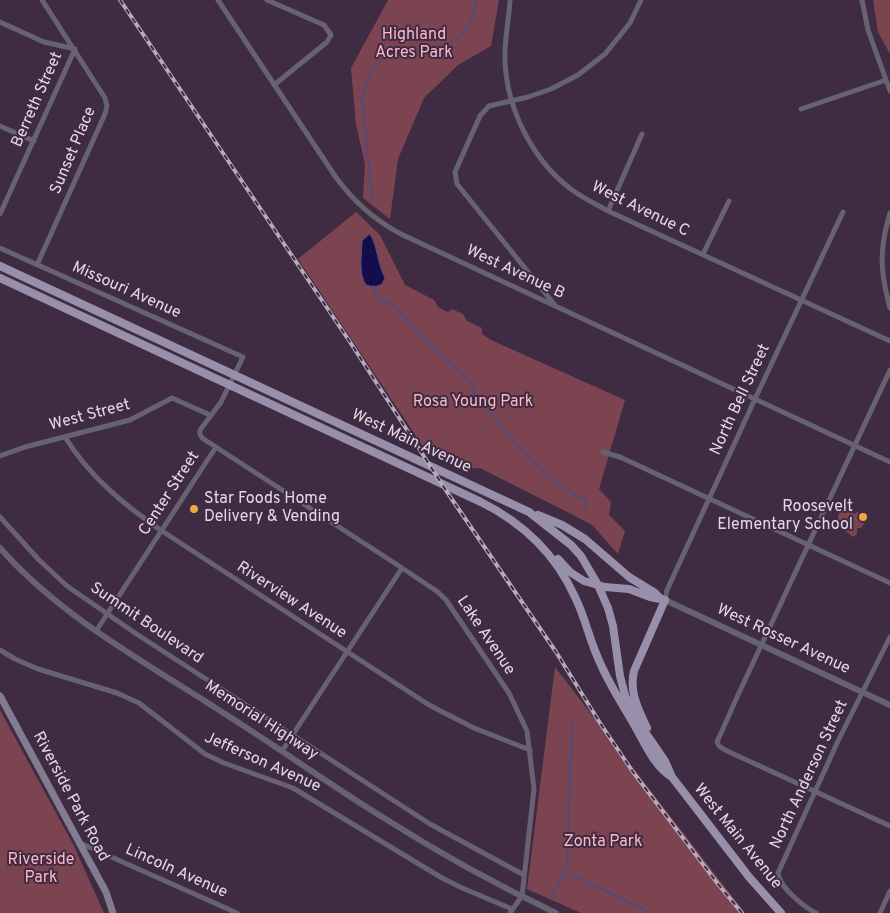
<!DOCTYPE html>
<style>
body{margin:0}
canvas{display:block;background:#3f2b42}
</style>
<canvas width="890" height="913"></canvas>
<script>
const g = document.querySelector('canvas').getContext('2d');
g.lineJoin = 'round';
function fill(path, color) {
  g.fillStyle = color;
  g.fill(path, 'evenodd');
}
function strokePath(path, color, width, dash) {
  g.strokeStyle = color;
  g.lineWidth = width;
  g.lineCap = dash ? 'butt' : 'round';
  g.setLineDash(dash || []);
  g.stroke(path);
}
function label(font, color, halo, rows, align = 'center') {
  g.font = font + ' Overpass,sans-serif';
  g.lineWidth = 4;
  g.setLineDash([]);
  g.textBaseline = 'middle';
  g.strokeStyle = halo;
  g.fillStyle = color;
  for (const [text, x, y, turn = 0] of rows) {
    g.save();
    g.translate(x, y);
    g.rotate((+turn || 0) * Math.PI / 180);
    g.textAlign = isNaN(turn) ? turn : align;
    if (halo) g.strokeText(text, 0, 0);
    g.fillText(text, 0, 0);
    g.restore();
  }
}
fill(new Path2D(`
 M388 0H499L491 46 458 65 424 98 398 159 390 219 363 198 365 164 356 125 351 68Z
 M873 0H890V54L878 32Z
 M356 212 380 235 405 285 434 300 439 308 448 312 452 309 463 314 467 321 482 328V334L491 340 625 400 599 489 611 502 609 515 625 531 618 554 592 525 577 517 480 468 463 469 426 451 298 259Z
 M842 509 855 514 857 512 861 514 864 524 861 528H857V534L853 537 839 526 838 515Z
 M555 667 745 913H581L527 889Z
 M0 710 74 846 104 913H0Z`), '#7c4451');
const water = new Path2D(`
 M370 234C378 247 377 263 385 278L382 284 375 287 366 285C358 273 362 254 362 241Z`);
fill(water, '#130d4c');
strokePath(water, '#524a7a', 1);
strokePath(new Path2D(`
 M372 199 362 96C366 81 374 63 388 54 401 45 416 52 430 50 434 49 438 47 441 46 466 37 472 25 476 0
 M374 286 378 299 389 302 397 309 423 339 473 384 474 392C507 433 539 476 586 501L585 508
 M562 875 567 864 572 724
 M551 899 562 875 569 874 642 908 648 913`), '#524a7a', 2);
strokePath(new Path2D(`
 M218 0 335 176C353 201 375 221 403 235L890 462
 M267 0 324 25 331 35 327 42 274 85
 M510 0C509 20 504 41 505 61 507 111 535 166 578 194 587 200 598 205 608 211L890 341
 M862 0 868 30 890 91
 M0 22 44 42 75 49 0 214
 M801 109 886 80
 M0 126 34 141
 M608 211 642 134
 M890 213C879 249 880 272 890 308
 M0 248 243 357 221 402 200 430V434L202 438 396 564 438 592 446 600 509 693 527 731 534 789 522 896 510 913
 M703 254 729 201
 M37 265 105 114 107 106 105 98 42 0
 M554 304 457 184 455 172 480 116 489 106 528 97 551 89 578 75 605 54 630 23 641 0
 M890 370 738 695 717 742 719 746 725 750 890 826
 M65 437C89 476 124 505 162 531L429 705 474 728 530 750
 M603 452 620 457 890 583
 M0 456 25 447 130 420 172 398 210 415
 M0 517 39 560 67 586 138 635 430 824 524 875
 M665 600 667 590 755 399 843 212
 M96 631 216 447
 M0 650 15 659 38 669 117 693 139 703 205 754 224 763 293 788 442 878 460 887 512 909
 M282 751 402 568
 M80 843 237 913
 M816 913C804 907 779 887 778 873L838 741 890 637
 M880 913 890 891`), '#666270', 5);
strokePath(new Path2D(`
 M0 548C62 618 145 662 222 712 276 746 329 784 384 818 439 853 497 885 556 913
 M665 600 890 705`), '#666270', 6);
strokePath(new Path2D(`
 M0 696 106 892 113 913`), '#827c91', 7);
strokePath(new Path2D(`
 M0 266 529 512 571 545 581 556 598 585 608 608 613 626 620 676 625 695 634 716 665 761 672 777 749 877 781 913
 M0 278 481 502C523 523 556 555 575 597 585 617 589 638 598 658 608 683 623 705 636 728 645 744 655 767 672 777
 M538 515 562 525 585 539 629 577 655 593 660 598
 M558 559 570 572 584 581 605 587 629 589 650 597 665 600 634 671C629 692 638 709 647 728`), '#9890ab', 8);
const rail = new Path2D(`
 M120 0 350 342 449 495 556 652 600 723 633 772 718 884 742 913`);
strokePath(rail, '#b8aaba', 4);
strokePath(rail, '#3f2b42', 2, [5.5]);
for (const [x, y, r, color] of [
 [194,509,5,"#f0a63f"],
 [863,517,5,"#f0a63f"]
]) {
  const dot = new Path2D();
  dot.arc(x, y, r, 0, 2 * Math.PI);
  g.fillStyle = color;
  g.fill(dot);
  strokePath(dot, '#3f2b42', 2);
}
label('16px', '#feb8c6', '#3f2b42', [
 ["Highland",414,36],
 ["Acres Park",414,54],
 ["Rosa Young Park",473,403],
 ["Zonta Park",603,843],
 ["Riverside",41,861],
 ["Park",41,879]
]);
label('16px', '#e4d8e6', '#3f2b42', [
 ["Berreth Street",38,100,-66],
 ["Sunset Place",74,151,-67],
 ["West Avenue C",640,210,26],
 ["West Avenue B",515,273,25],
 ["Missouri Avenue",126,291,24],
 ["North Bell Street",741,400,-65],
 ["West Street",90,416,-15],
 ["West Main Avenue",411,442,25],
 ["Center Street",170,494,-57],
 ["Riverview Avenue",291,601,33],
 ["Summit Boulevard",146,624,34],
 ["Lake Avenue",485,636,56],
 ["West Rosser Avenue",783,640,25],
 ["Memorial Highway",261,721,33],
 ["Jefferson Avenue",262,763,24],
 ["North Anderson Street",810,775,-65],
 ["Riverside Park Road",70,797,62],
 ["West Main Avenue",737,837,51],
 ["Lincoln Avenue",176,872,24]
]);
label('16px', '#e4d8e6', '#3f2b42', [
 ["Star Foods Home",204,500],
 ["Delivery & Vending",204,518],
 ["Roosevelt",853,508,"right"],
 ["Elementary School",853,526,"right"]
], 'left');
</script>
